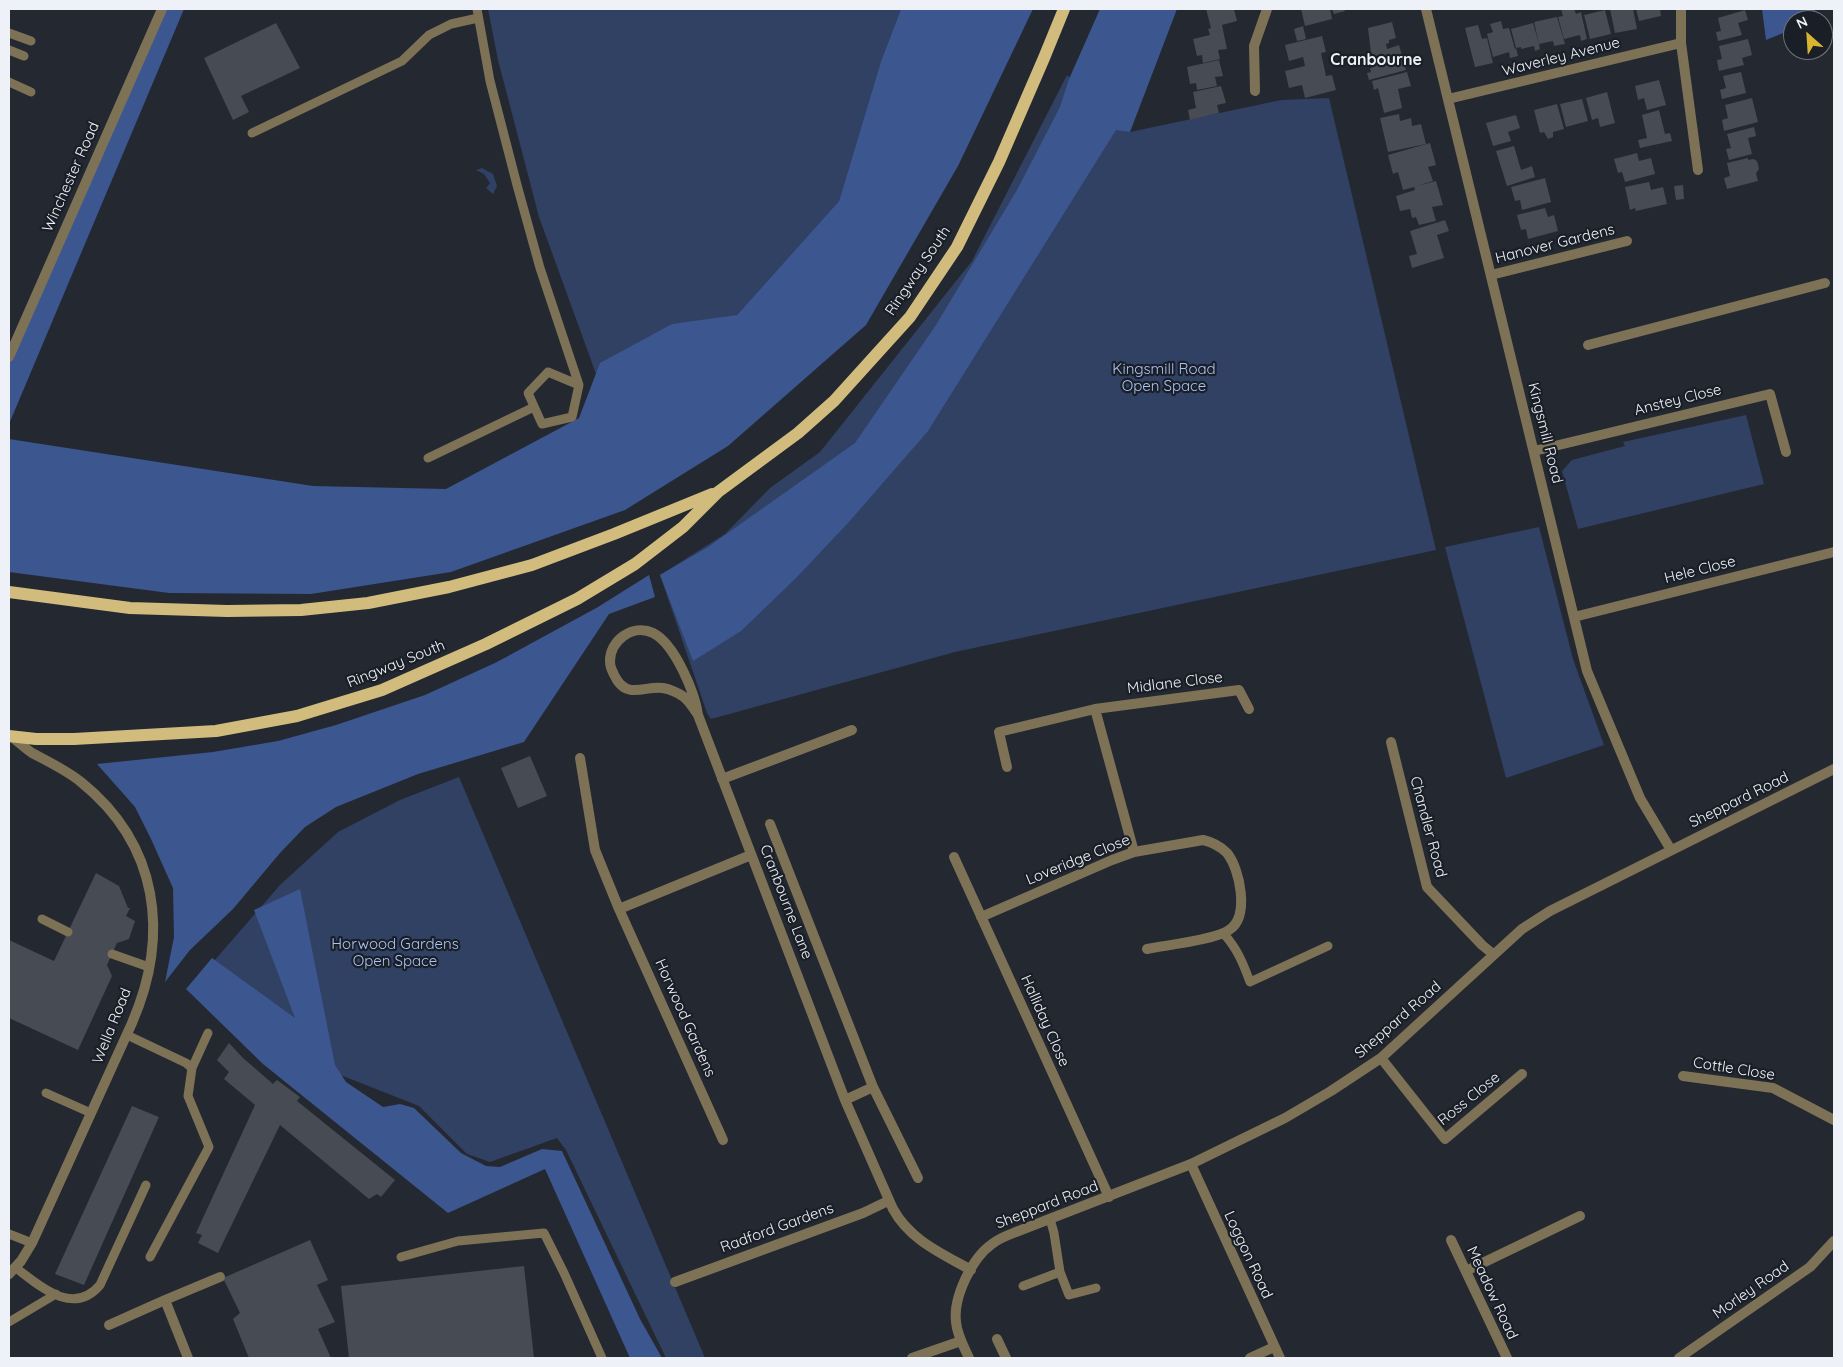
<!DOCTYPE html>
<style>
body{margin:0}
#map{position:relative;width:1843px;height:1367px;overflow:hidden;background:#242831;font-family:Quicksand,sans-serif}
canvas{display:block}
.frame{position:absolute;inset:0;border:10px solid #eef1f7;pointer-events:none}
.north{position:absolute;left:1783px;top:10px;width:50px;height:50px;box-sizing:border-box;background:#1a1f27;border:1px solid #6f737a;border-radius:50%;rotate:334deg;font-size:14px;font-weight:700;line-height:20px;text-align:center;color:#eef1f7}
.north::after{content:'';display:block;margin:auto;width:18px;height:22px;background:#dab333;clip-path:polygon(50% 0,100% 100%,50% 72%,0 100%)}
</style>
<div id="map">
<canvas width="1843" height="1367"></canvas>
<div class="frame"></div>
<div class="north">N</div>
</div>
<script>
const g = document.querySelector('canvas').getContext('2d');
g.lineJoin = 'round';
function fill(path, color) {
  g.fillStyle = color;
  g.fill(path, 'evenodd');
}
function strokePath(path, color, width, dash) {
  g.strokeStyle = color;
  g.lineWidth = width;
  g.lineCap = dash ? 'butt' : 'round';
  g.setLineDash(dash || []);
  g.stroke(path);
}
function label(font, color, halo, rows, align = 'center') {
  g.font = font + ' Quicksand,sans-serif';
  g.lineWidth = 4.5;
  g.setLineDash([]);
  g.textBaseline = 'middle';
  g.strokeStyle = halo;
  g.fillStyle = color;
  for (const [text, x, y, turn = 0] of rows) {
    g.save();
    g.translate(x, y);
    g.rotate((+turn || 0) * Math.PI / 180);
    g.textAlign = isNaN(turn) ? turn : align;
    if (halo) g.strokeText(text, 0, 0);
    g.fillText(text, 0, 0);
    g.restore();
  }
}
fill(new Path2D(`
 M488 9H901L881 61 839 201 737 315 608 407 539 217 498 60Z
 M1067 75 1130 132 1281 100 1329 98 1436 550 955 652 711 719 707 713 660 575 725 534 770 488 820 452 972 261Z
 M482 168 493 174 497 186 493 194 486 188 490 183 484 174 476 170Z
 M1746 415 1764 484 1578 529 1562 471 1572 460 1625 446 1623 442Z
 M1539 527 1573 659 1604 745 1506 778 1445 547Z
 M459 777 705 1358H666L566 1150 557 1138 490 1162 467 1154 419 1106 338 1074 214 961 280 885 338 832 400 800Z`), '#304164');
fill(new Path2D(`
 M166 9H184L9 424V362Z
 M901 9H1033L958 166 866 325 728 446 625 510 451 572 311 594 169 593 9 572V439L313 486 446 489 579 418 600 363 672 324 737 315 839 201 881 61Z
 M1100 9H1177L1130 132 1116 130 928 431 848 523 796 578 741 631 693 661 660 575 708 547 855 443 936 325 1017 190 1060 107 1069 79Z
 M1762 9H1815L1817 20H1793V29L1766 40Z
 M649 575 655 597 609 614 524 742 418 774 336 807 305 827 280 853 233 909 190 950 165 982 174 937 173 888 151 839 135 807 97 764 213 752 278 741 336 725 425 695 497 662 598 607Z
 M300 889 335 1065 346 1082 383 1107 400 1104 414 1108 461 1153 486 1166 500 1167 542 1149 562 1151 640 1319 662 1358H630L545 1169 448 1213 263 1064 186 989 212 958 295 1018 254 910Z`), '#3c5690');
fill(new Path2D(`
 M1206 9H1234L1237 21 1222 25 1227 49 1218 50 1220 59 1203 63 1202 55 1197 56 1193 39 1210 35 1208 29 1211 28Z
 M1301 9H1330L1332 19 1305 26Z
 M1332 9H1344L1345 11 1334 14Z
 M1561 9H1574L1576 14 1581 12 1587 39 1581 41 1580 35 1564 39 1558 17 1563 16Z
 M1610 9H1633L1637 29 1615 33Z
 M1636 9H1660L1661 16 1639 21Z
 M1605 10 1611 34 1590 39 1584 15Z
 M1745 10 1748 20 1738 23 1742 35 1718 41 1716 32 1721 31 1718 18Z
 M1557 17 1565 44 1554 46 1553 41 1539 44 1540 49 1535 51 1534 46 1521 49V47L1516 48 1518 56 1510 58 1509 52 1493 57 1487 34 1493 32 1490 24 1501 21 1503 29 1509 28 1515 49 1516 48 1511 29 1533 23 1539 44 1534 22Z
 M1392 22 1396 38 1389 40V43L1386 44 1387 49 1399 45 1406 70 1369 80 1367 73 1371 72 1370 68 1376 66 1374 60 1369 61 1367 54 1371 53 1368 28Z
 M276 23 300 68 241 96 249 112 233 120 204 58Z
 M1478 25 1482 39 1487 38 1493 63 1475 67 1465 28Z
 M1303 26 1306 39 1297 41 1294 29Z
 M1322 36 1326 52 1321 53 1326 76 1332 75 1336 90 1305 98 1302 85 1289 88 1285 71 1305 66 1303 57 1289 61 1285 45Z
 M1748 39 1752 55 1742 58 1744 65 1719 71 1717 60 1722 59 1719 46Z
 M1219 60 1223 76 1215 77 1217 86 1197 90 1196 83 1190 84 1187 67Z
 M1407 72 1411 86 1398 89 1402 108 1384 113 1378 88 1374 90 1372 81Z
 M1741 72 1746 93 1722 99 1720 90 1726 88 1723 76Z
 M1659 80 1666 105 1647 110 1644 98 1638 100 1635 86Z
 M1221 86 1226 103 1217 105 1219 113 1190 120 1188 110 1196 108 1193 92Z
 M1607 92 1615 123 1600 127 1598 118 1592 120 1586 98Z
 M1752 98 1758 122 1724 131 1722 120 1728 118 1725 105Z
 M1582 99 1588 121 1566 127 1560 104Z
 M1557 104 1564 129 1553 132V137L1548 139 1544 132 1540 133 1534 110Z
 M1659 110 1665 134 1670 133 1672 141 1640 148 1638 140 1647 138 1642 115Z
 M1399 114 1400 121 1411 118 1412 126 1421 124 1426 144 1388 152 1380 118Z
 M1516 115 1520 128 1508 132 1511 141 1493 146 1486 123Z
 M1754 127 1756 136 1748 138 1752 154 1729 160 1726 149 1731 148 1727 134Z
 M1430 143 1436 165 1428 167 1433 181 1416 186 1436 181 1443 205 1432 207 1436 221 1419 225 1416 217 1412 218 1410 209 1400 211 1396 196 1415 190 1414 187 1403 190 1398 172 1393 174 1388 155Z
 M1514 146 1521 170 1532 166 1535 177 1507 186 1496 151Z
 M1637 153 1639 161 1651 158 1655 174 1625 182 1622 172 1618 173 1614 159Z
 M1748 158V160L1753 159 1757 161 1759 169 1756 173 1758 181 1727 189 1724 178 1730 176 1727 163Z
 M1545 178 1551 202 1522 210 1520 200 1515 201 1511 187Z
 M1649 182 1651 190 1663 187 1667 204 1636 211 1635 208 1630 210 1625 187Z
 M1683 185 1684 199 1676 200 1674 186Z
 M1545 208 1548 217 1554 215 1558 231 1528 239 1526 229 1521 230 1517 215Z
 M1445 220 1449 231 1437 235 1444 258 1412 268 1409 256 1417 254 1410 231Z
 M530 756 547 796 518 808 501 768Z
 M96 873 119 886 128 908H130L126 916 135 921 129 939 117 943 107 965 112 976 78 1050 9 1018V940L54 961Z
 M229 1043 242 1057 273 1084 277 1080 300 1097 297 1101 395 1180 381 1197 377 1194 369 1199 280 1125 218 1253 198 1243 202 1235 196 1233 255 1105 224 1079 229 1072 217 1060Z
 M132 1106 159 1117 84 1285 55 1274Z
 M310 1240 328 1280 317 1285 335 1322 318 1329 331 1358H249L233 1319 240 1313 223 1278Z
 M524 1266 534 1358H349L341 1286Z`), '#464b54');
strokePath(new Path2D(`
 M477 9 490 81 517 185 540 268 579 385 572 417 542 424 528 393 548 372 579 385
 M9 33 31 41
 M9 50 24 56
 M9 82 31 92
 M252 133 402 61 429 35 451 24 478 18
 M428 458 534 407
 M42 919 68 932
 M1223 933C1237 948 1243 963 1250 982L1328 946
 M112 954 149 967
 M127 1035 186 1063 192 1068
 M46 1093 91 1113
 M1050 1219 1054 1233 1060 1272 1069 1295 1096 1288
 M9 1234 32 1243
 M150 1257 209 1147 188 1096 192 1068 208 1033
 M401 1257 458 1241 544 1233 564 1273 602 1358
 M16 1268C40 1286 73 1317 100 1285L146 1185
 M1023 1286 1060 1272
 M9 1322 56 1294`), '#7d7255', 9);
strokePath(new Path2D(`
 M1426 9 1587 671 1640 798 1671 850
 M1681 43V9
 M1255 91 1254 46 1267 9
 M1448 99 1681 43 1698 170
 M1491 275 1627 241
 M1588 345 1825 283
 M9 357 162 9
 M1534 451 1770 394 1786 452
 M1574 617 1834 552
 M1095 709 1134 852
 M698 715C695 693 675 644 653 633 633 623 609 641 610 662 610 668 614 675 617 680 629 699 647 685 663 688 669 689 679 693 684 697 690 702 694 709 698 715L845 1100 893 1209C910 1240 941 1253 971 1270
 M1391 742 1427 887 1482 945 1493 954
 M580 758 595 850 619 909 723 1140
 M1007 767 999 732 1095 709 1239 690 1249 709
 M722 779 852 730
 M770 824 873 1087 918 1178
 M954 857 1109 1197
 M619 909 751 855
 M981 917 1112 860 1134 852 1203 840C1212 842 1220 846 1227 853 1240 869 1250 917 1229 930 1215 940 1166 945 1147 949
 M1381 1058 1445 1139 1522 1074
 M1683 1076 1773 1088 1834 1120
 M845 1100 873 1087
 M1191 1164 1280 1358
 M1451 1240 1507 1358
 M1466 1271 1580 1216
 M9 1274 21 1261 32 1243 132 1023C170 935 159 845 81 782 66 770 49 762 32 753 25 748 18 742 11 736
 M675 1282 863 1213 888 1201
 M109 1325 165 1300
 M997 1339 1006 1358
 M188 1358 165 1300 220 1277
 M912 1358 961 1341
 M969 1358C964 1347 957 1335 956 1322 953 1297 972 1258 992 1244 999 1238 1008 1235 1016 1232L1191 1164 1285 1118 1331 1091 1381 1058 1522 929 1550 911 1834 769
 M1250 1358 1274 1347
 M1679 1358 1810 1267 1834 1241`), '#7d7255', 10);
strokePath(new Path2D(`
 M9 592 130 608 227 611 301 610 368 603 449 587 532 565 614 534 712 494
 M9 736 36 739H74L216 731 297 716 382 690 486 644 577 599 635 564 683 527 718 492 798 433 834 401 910 317 957 247 999 162 1044 58 1064 9`), '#d2bc7d', 12);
label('15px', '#eef1f7', '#1a1f27', [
 ["Waverley Avenue",1561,57,-14],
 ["Winchester Road",71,177,-66],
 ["Hanover Gardens",1555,244,-14],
 ["Ringway South",918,271,-56],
 ["Anstey Close",1678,400,-14],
 ["Kingsmill Road",1545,433,76],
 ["Hele Close",1700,570,-14],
 ["Ringway South",396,664,-22],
 ["Midlane Close",1175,683,-7],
 ["Sheppard Road",1739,800,-26],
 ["Chandler Road",1428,827,75],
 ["Loveridge Close",1078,860,-22],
 ["Cranbourne Lane",786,902,69],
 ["Horwood Gardens",685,1018,66],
 ["Sheppard Road",1398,1020,-41],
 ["Halliday Close",1045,1021,66],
 ["Wella Road",112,1026,-68],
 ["Cottle Close",1734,1069,9],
 ["Ross Close",1469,1099,-39],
 ["Sheppard Road",1047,1205,-21],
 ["Radford Gardens",777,1228,-20],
 ["Loggon Road",1248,1255,65],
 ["Morley Road",1751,1290,-35],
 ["Meadow Road",1492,1293,65]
]);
label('15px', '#aac4f7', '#1a1f27', [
 ["Kingsmill Road",1164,369],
 ["Open Space",1164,386],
 ["Horwood Gardens",395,944],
 ["Open Space",395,961]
]);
label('bold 16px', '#eef1f7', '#1a1f27', [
 ["Cranbourne",1376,60]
]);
</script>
